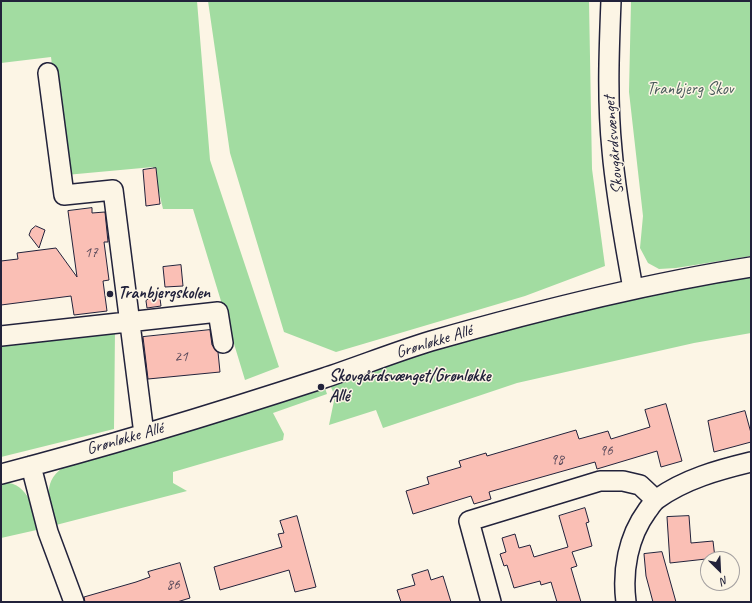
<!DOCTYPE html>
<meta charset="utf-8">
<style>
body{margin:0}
#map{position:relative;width:752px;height:603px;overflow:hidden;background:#fcf5e5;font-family:Caveat,sans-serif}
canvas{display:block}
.frame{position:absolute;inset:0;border:2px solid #22223b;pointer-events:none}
.north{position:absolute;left:700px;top:551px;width:40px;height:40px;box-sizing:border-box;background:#fcf5e5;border:1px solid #a5a1a1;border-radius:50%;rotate:156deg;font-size:11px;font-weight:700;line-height:16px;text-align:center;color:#22223b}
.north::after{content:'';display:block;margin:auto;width:14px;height:18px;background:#22223b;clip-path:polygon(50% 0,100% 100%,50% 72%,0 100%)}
</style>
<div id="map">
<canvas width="752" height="603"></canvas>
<div class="frame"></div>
<div class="north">N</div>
</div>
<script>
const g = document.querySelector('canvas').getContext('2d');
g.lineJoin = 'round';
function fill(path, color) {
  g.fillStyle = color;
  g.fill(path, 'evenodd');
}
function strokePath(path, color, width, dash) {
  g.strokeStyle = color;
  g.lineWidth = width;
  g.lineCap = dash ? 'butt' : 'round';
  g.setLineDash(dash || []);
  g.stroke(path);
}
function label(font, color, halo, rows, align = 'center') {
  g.font = font + ' Caveat,sans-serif';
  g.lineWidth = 3;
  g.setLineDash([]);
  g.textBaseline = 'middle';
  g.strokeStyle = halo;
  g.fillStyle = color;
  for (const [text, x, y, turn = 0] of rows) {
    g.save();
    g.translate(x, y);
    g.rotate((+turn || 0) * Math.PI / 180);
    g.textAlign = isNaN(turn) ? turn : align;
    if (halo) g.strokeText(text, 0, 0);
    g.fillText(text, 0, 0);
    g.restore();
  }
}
fill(new Path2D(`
 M1 1H197L210 160 279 367 245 380 193 209H163L153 167 66 175 51 57 1 63Z
 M208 1H589L592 169 605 266 525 296 336 352 284 332 230 153Z
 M631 1H751V256L676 268 659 269 648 263 640 248 643 216 629 92Z
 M751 276V333L694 343 517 383 383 428 376 410 329 425 335 396 329 383 472 339 640 297Z
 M115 330 114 429 1 457V343Z
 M325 388 327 394 273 413 284 434 283 440 173 472V483L187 491 56 525C49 499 40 481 68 464Z
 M1 483C27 479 34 510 41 529L1 538Z`), '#a2dca1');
const building = new Path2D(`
 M156 168 160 204 146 206 143 170Z
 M92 208V213L105 212 108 242H104L109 280 103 281 107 311 74 315 71 296 1 305V261L18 259 17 253 56 248 77 277 68 211Z
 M36 226 45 230 39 248 29 235 31 230Z
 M181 265 183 286 165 287 163 267Z
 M159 291 161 306 147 308 146 301Z
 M210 330 212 345 218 352 220 372 148 379 143 337Z
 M666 404 682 461 661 467 657 451 597 469 595 462 489 492 491 499 474 504 471 496 413 514 406 491 429 484 427 477 461 467 459 461 486 453 487 456 576 430 579 439 608 431 611 439 650 427 645 410Z
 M745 411 751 433V442L714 452 708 421Z
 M585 508 589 522 586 523 592 546 572 552 577 566 571 568 581 602H557L551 582 541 585 540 581 514 588 507 565 504 566 500 554 506 552 502 538 515 534 519 548 530 545 534 557 568 547 559 516Z
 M297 516 316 587 295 592 289 570 220 590 214 567 282 547 278 534 284 533 280 521Z
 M689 516 691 543 713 541 715 558 670 563 667 517Z
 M662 552 676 602H653L646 576 644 554Z
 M180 563 190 598 177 602H85L84 597 136 582 150 577 148 572Z
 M428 570 431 580 443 576 451 602H401L397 590 415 585 412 575Z`);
fill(building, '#fabfb5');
strokePath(building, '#22223b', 1);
const minor = new Path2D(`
 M611 1C609 51 607 101 612 150 616 197 625 243 633 289
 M48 73 64 195 113 190 144 434
 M1 336 218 312 223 343
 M31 466 48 532 74 602
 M1 474C109 446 217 413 324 378 360 366 395 352 431 341 536 311 643 284 751 267
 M491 602 469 521 600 481H623L640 485 656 500
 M626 602C622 571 628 537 647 511 650 507 653 502 657 499 685 479 718 470 751 462`);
strokePath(minor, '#22223b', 22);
strokePath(minor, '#fcf5e5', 19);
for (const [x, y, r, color] of [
 [110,294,4,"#22223b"],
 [321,387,4,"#22223b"]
]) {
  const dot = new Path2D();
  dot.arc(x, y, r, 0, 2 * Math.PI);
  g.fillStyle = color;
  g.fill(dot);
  strokePath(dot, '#fcf5e5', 1.5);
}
label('15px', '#58495a', null, [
 ["17",91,253],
 ["21",181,357],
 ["96",606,451],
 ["98",557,460],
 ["86",173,585]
]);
label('17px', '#485a5a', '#fcf5e5', [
 ["Tranbjerg Skov",690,90]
]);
label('17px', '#22223b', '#fcf5e5', [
 ["Skovgårdsvænget",614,145,-95],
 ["Grønløkke Allé",434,342,-17],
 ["Grønløkke Allé",125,439,-16]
]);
label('bold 17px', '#22223b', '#fcf5e5', [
 ["Tranbjergskolen",118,294],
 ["Skovgårdsvænget/Grønløkke",329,377],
 ["Allé",329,397]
], 'left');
</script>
